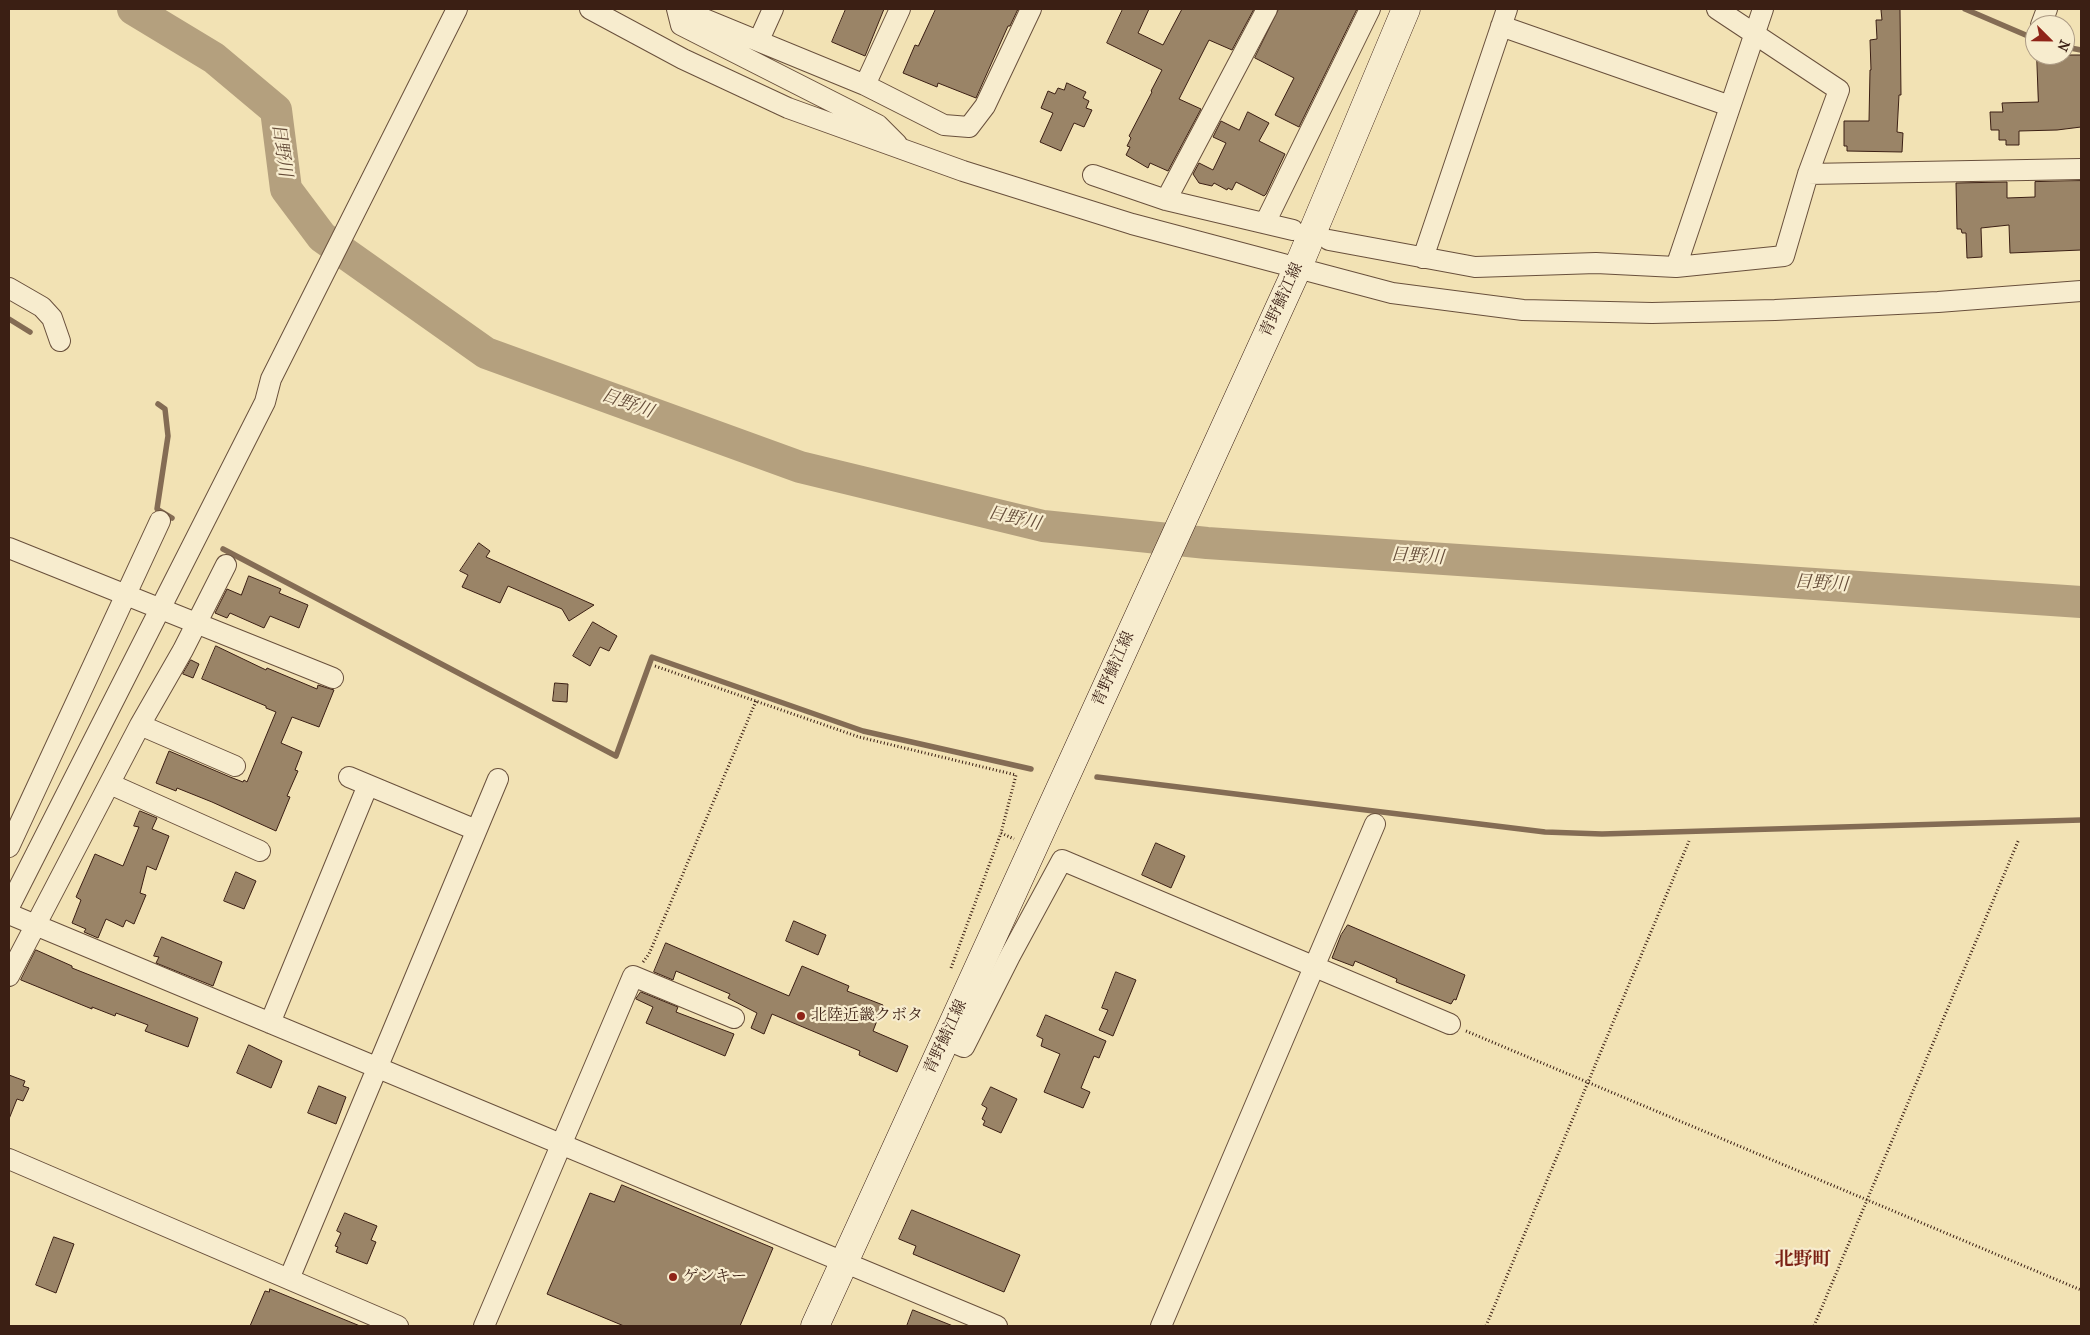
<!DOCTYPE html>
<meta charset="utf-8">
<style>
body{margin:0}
#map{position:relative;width:2090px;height:1335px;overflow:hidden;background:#f2e2b4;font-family:"IM FELL French Canon",serif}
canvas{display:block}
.frame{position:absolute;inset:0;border:10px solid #3b1f14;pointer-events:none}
.north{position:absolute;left:2025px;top:15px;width:50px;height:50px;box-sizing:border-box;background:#f7ecce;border:1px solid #ac9a84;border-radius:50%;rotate:113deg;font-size:14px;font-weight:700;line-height:20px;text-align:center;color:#3b1f14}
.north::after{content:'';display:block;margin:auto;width:18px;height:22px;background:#8f2418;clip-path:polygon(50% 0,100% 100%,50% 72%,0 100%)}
</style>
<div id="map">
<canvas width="2090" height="1335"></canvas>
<div class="frame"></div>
<div class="north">N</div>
</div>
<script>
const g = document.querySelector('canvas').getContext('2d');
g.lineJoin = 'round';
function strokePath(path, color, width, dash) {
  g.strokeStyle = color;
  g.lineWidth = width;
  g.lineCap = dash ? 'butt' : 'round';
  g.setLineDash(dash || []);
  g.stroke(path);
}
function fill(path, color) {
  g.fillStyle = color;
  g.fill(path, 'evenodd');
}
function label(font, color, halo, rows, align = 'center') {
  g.font = font + ' "IM FELL French Canon","Noto Serif JP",serif';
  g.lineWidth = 4.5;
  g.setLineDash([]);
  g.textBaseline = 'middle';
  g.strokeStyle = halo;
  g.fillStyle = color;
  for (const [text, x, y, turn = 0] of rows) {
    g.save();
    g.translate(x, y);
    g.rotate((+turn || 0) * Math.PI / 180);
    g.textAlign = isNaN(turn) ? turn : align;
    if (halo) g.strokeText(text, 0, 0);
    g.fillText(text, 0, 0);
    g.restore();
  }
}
strokePath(new Path2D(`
 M1965 9 2035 39
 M2065 47 2081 50
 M9 319 30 332
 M158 404 165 409 168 436 157 509 172 518
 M223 549 616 756 652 657 863 731 1031 769
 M1097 777 1545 832 1602 834 2081 820`), '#846c54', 5.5);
strokePath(new Path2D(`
 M133 9 214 58 276 110 286 189 322 237 486 353 800 467 1043 526 1207 543 2081 602`), '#b4a07e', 32);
const building = new Path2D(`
 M846 9H884L865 56 832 42Z
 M936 9H1018L1010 26H1008L976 98 938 83 937 87 903 73 915 45 918 46Z
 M1123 9H1149L1138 33 1163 45 1182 9H1254L1232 50 1209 40 1179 99 1201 109 1168 171 1150 163 1148 168 1126 155 1130 147 1127 146 1131 138 1129 136 1152 92 1151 91 1162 70 1107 43Z
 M1279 9H1357L1299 127 1275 115 1294 78 1255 58Z
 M1900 9 1901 95H1899L1897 132 1903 133 1902 152 1847 151V146H1844V121H1869L1870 70H1871L1870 40 1877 39 1876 20H1882L1881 10Z
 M2037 55H2081V127L2057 130 2019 131V145H2006V140H1999V130H1991L1990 112H2003L2002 103 2038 102Z
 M1067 83 1086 92 1083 98 1089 101 1086 108 1092 110 1084 127 1074 123 1061 151 1040 142 1053 113 1041 108 1048 91 1055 94 1058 88 1064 90Z
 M1248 112 1269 123 1259 141 1285 154 1266 194 1264 196 1236 182 1232 190 1228 188 1227 190 1214 183 1212 186 1199 183 1193 174 1199 163 1213 170 1226 143 1213 137 1221 121 1239 130Z
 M2081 181V250L2010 253 2009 225 1981 228 1982 257 1967 258 1966 233H1962L1961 229H1957L1956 183 2007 182V198L2035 197V182Z
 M479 543 490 551 486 557 594 605 569 621 562 609 508 586 500 603 462 587 468 575 460 571Z
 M249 576 281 589 279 593 308 605 299 628 270 616 264 628 230 613 227 618 215 613 227 589 241 595Z
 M593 622 617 636 609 651 600 647 590 666 573 656Z
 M216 646 266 670 267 668 317 689 318 685 334 690 319 727 292 717 281 743 302 752 295 770 298 771 287 796 290 797 276 831 212 802 177 788 176 791 156 783 169 751 230 777 243 782 244 780 247 782 276 712 266 708V706L202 679Z
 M191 660 199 664 193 678 183 674Z
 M555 683 568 684 567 702 553 701Z
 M140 811 157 818 152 829 169 836 156 870 147 866 140 893 146 895 134 924 126 920 123 927 106 919 98 938 84 932 86 929 72 923 81 900 76 897 95 854 123 866 139 827 134 826Z
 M1156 843 1185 856 1171 888 1142 875Z
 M236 872 256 881 244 909 224 901Z
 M794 921 826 935 818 955 786 941Z
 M1348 925 1465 975 1456 1000 1454 999 1451 1004 1396 982 1397 979 1355 961 1353 966 1332 958 1341 935Z
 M162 937 222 962 213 986 156 963 159 957 154 956Z
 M666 943 789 996 802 966 849 986 847 991 883 1005 873 1031 908 1046 897 1072 859 1055 860 1051 772 1014 764 1034 751 1028 757 1013 728 998 730 994 676 971 673 980 654 972Z
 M36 950 72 966V968L198 1018 188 1047 145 1031 148 1025 116 1013 115 1016 92 1007V1009L21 980Z
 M1116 972 1136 980 1113 1036 1099 1030 1108 1010 1102 1008Z
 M641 992 678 1007 676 1012 734 1034 725 1056 646 1023 653 1007 636 999Z
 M1046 1015 1106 1041 1099 1058 1094 1056 1081 1088 1090 1092 1083 1108 1044 1092 1060 1054 1041 1046 1043 1039 1037 1036Z
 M249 1045 282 1061 271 1088 237 1073Z
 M9 1075 25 1081 23 1086 29 1088 23 1101 17 1099 9 1119Z
 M319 1086 346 1097 336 1124 308 1113Z
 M991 1087 1017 1099 1001 1133 983 1125 985 1121 982 1119 987 1108 982 1105Z
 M622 1185 773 1248 740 1326H624L547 1294 590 1193 614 1202Z
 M912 1210 1020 1255 1004 1292 913 1254 916 1246 899 1239Z
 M345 1213 377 1226 371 1240 376 1242 367 1264 336 1252 338 1247 335 1246 341 1233 337 1231Z
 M54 1237 74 1244 56 1293 36 1285Z
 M270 1289 360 1326H250L265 1291 269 1292Z
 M913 1310 953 1326H907Z`);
fill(building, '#9a8467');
strokePath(building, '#3b1f14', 1);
const street = new Path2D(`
 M590 9 683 59 788 108 963 171 1132 224 1392 293 1523 310 1652 313 1775 310 1938 302 2081 291
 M677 9 681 25 878 125 897 144
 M680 9 865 85 944 125 969 127 985 106 1031 9
 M2041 25 2047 9
 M1501 26 1730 106
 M759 40 773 9
 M865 85 900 9
 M1808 174 2081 169
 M1093 175 1166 200 1293 230
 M1166 200 1267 9
 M1265 223 1370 9
 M1329 240 1475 267 1596 263 1676 267 1784 256 1808 174 1839 90 1717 9
 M1423 258 1507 9
 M1676 267 1763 9
 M9 288 42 307 52 318 60 341
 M9 548 333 678
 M140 725 235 766
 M349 777 476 830
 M110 784 260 851
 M9 847 160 521
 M9 907 265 402 271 379 457 9
 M9 914 997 1326
 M9 976 140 725 183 650 226 565
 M270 1023 368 785
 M945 1039 964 1047 1010 956 1062 860 1450 1024
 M9 1159 398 1326
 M289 1279 498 779
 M484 1326 633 976 734 1018
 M1161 1326 1375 824`);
const secondary = new Path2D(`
 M815 1326 1298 267 1406 9`);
strokePath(street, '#69503c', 22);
strokePath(secondary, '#3b1f14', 29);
strokePath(new Path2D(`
 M655 666 859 737 1016 775 1001 833 1014 839
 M643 962 649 954 756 701
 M951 968 1001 833
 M1466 1031 2081 1290
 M1486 1326 1689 841
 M1814 1326 2019 839`), '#3b1f14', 3, [1, 2.5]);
strokePath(street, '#f7ecce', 20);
strokePath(secondary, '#f7ecce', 28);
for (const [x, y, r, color] of [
 [801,1016,5,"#8f2418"],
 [673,1277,5,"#8f2418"]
]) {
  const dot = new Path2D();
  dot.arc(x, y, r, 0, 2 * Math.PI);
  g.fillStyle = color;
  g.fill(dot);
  strokePath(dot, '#f7ecce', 2);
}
label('16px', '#3b1f14', '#f7ecce', [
 ["青野鯖江線",1282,300,-65],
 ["青野鯖江線",1114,669,-66],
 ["青野鯖江線",946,1037,-65]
]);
label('16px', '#3b1f14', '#f7ecce', [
 ["北陸近畿クボタ",811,1016],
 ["ゲンキー",683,1277]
], 'left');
label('italic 18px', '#654c39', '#f7ecce', [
 ["日野川",281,150,82],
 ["日野川",627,404,20],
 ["日野川",1014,519,13],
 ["日野川",1417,557,4],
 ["日野川",1821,584,4]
]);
label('bold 19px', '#7a1f14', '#f7ecce', [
 ["北野町",1803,1260]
]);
</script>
